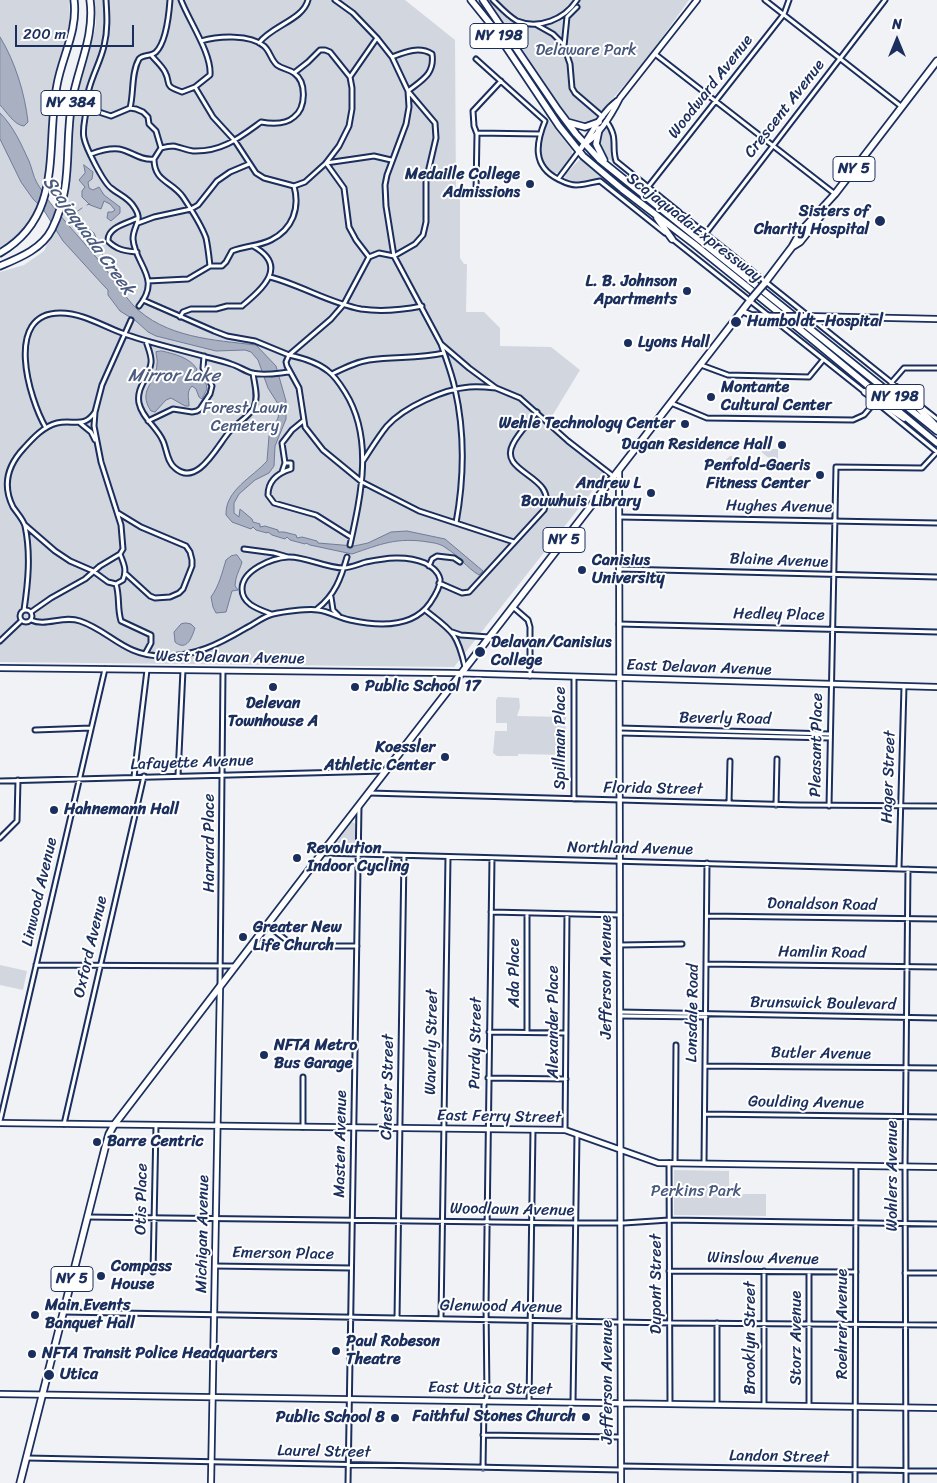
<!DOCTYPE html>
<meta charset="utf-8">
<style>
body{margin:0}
#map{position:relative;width:937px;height:1483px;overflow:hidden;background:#f1f2f5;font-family:Sriracha,sans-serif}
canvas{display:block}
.north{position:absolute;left:872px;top:15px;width:50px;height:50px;-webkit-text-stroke:4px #fff;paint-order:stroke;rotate:0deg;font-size:14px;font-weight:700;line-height:20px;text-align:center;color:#1b2f5e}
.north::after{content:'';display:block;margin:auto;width:18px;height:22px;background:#1b2f5e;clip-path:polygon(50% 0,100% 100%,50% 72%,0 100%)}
.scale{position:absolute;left:15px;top:25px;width:119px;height:22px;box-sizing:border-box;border:2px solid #1b2f5e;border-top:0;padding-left:6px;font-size:15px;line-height:18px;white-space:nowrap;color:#1b2f5e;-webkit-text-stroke:4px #fff;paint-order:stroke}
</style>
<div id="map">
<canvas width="937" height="1483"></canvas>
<div class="north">N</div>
<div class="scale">200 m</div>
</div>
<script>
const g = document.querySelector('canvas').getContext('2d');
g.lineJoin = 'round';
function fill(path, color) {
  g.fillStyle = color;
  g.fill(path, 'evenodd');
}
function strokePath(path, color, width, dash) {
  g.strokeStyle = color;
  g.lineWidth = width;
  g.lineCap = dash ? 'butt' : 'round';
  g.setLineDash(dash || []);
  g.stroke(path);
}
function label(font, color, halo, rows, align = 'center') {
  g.font = font + ' Sriracha,sans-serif';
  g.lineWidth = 4;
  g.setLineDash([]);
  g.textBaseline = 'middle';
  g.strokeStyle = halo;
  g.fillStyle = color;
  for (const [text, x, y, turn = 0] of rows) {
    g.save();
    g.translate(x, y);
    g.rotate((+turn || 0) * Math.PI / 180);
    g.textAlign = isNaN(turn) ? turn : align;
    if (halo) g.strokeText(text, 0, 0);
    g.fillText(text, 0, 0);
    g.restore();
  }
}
fill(new Path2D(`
 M0 0H69C73 33 58 62 52 94 44 135 54 180 33 218 25 232 12 241 0 250Z
 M95 0H405L455 40 456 198 460 199V258L464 264H467L466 312H484L500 328V346L551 347 580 370 549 421 608 471 454 667 0 662V272L24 265 44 251 62 213 69 185 75 103 96 25Z
 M485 0H689L643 64 592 122C586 125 575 124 569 119Z
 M549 121 572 150V155L559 173C536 177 537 133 549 121Z
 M607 125C615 138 611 152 616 165L603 154 599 148 601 132Z
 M579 160H582L599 173 620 194 602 180 596 179 580 183 568 182 565 178 566 174Z
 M758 445H768V449H778V461C769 459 761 454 758 445Z
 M730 456H732L731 470 729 472H713Z
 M498 697 519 698 520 707 517 716 566 717 565 755 518 754V756H497L493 753 495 731H507V723H496V700Z
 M352 822 356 824 355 851 333 849V847Z
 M0 965 27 971 23 990 0 985Z
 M674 1170 729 1171V1194H766V1216L674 1215Z`), '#d2d6df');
const water = new Path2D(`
 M0 37C15 61 25 94 28 122L24 126C14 125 7 112 0 105Z
 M0 113C14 127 21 144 29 161 32 168 33 176 37 183 53 210 76 233 96 257 109 272 119 290 133 305 165 338 214 340 256 345L276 366 286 401V419L275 446 274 466 269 473 255 480 239 494 234 503V513L239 517 240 509 252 519 253 522 260 524V527L265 526 278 530V532H284L296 535 297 538 302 537 317 541 318 543 354 546 368 543 391 532 407 531 445 539 483 571 479 575C467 568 459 556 446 548 441 544 435 543 428 542 397 537 381 544 352 554L310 545 306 543 305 544 290 540 287 537 285 539 272 535 268 532 267 533 256 530 253 527 251 529 232 522 226 515C225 490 253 477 267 461L269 436 278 418 280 407 268 388 258 360 251 352 245 350 216 351 156 336 148 332 136 321 120 311 108 295V290L105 287 63 241 43 209 33 199 21 182 0 139Z
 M84 165 93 172 92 179 88 182 89 188 93 190 99 187 104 195 120 207V213L111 221 107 218 108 212H112L115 210 110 204 104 201 101 209 90 205 82 197V191L85 187 79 180 85 173Z
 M162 351C174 354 189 357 197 369L193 378 206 383 207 389 202 399 199 397 196 389 192 386C186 392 189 398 189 406H185L171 398 166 400 155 412 151 411C137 390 156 384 157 364 158 361 156 356 156 352Z
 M237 555 242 562C239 572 236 574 235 586L238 590 232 591 226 612 216 613 213 607 211 597C219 586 222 573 226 560L231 556Z
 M186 623 191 624 195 628C192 637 187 652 175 642L174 632 181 624Z`);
fill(water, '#a8b0c2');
strokePath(water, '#707c9a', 1);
strokePath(new Path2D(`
 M87 205 90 204
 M82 208 75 213V218L94 233 103 255 100 261`), '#707c9a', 1);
const minor = new Path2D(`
 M106 0C107 15 108 30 104 46 101 60 93 74 89 89 87 96 88 104 86 111 85 120 82 130 84 138 86 148 103 182 111 188 119 195 128 197 134 207 144 221 133 225 133 239 135 265 162 278 139 306
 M335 0 353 13 377 38 392 57 408 91 409 107 406 124 387 175 385 185 386 206 394 256 441 344 469 368 496 388 520 398 568 441 613 476
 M493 0C500 7 508 16 517 21 539 30 565 19 577 0
 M765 0 902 107
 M577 7 567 17 564 46 570 64 572 88 575 93 603 117
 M537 25 553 34 564 45
 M259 43C271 26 303 20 308 0
 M655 54 835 194
 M152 56C156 61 162 66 165 72 172 85 162 85 182 92L195 87 210 75C212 54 189 21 181 0
 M476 59 545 121C536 143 532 166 558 179 564 182 569 185 576 185 584 185 592 182 600 181L665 233
 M350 77 377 38
 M195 87 213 117 235 141 256 173 264 178 294 186 305 182 326 163 339 146 349 126 352 109V88L350 77 330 52 325 50H320L308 62 294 73
 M87 108 111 116 130 108 136 109 143 112 148 117 149 124 156 131 161 148 154 159C141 161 131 151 119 149 110 148 99 151 91 154
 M130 108C134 93 131 73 139 59 143 54 151 57 156 52 166 42 169 14 170 0
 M606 121C619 138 611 146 616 161L679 212
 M477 133 540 134
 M161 148C165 147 170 146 173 146 180 147 186 150 193 151 222 152 239 138 261 122 272 124 285 125 294 117 306 108 307 82 294 73 289 69 282 69 277 65 271 60 270 51 264 46 250 34 218 36 201 41
 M154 159C154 182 172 181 183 197 191 209 201 224 206 238 208 247 209 257 210 266
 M326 163 344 188 349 227 356 240 369 257
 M326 163 374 156 391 160
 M558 179 579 151
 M648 187 784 14 789 0
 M476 191 477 134 474 126 473 111 501 81
 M686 218 907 395
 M138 223 154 217 191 209 198 205 217 181 230 172 249 164
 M706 233 885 0
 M671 238 866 393
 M137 252C125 251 117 250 108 241 107 227 128 223 138 218
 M270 277C301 285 329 303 361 309 381 312 402 310 422 306
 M148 281 188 279 210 266H222L226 262 232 251C245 246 259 246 271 240 293 229 300 208 294 186
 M143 300 214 331 227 336 255 341 289 355 286 362 287 366 299 388 305 427 323 450 362 482 419 511 514 542
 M180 317 183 312 191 309H216L227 306H242C263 288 289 266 253 246
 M146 341C148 348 152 356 151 363 149 378 136 387 139 403 142 418 157 427 163 441 167 450 167 462 175 468 198 488 218 444 230 431 237 423 250 416 254 407 259 397 254 383 253 373
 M441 344C446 359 452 374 455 389 465 433 464 479 456 523
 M289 355 331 319 344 304 369 257 379 253 394 256 415 244 423 235 426 222V181L436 138 435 123 408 91C422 80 435 74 432 54 419 46 405 52 392 57
 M289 355C303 358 317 362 328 371 335 376 340 384 345 392 374 438 361 495 350 545
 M701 365 728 375 809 377 823 360
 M332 374C344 368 356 362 369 360 395 356 418 359 444 353
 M891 383 904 368H937
 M671 403 707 418 853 420 864 415 876 401
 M918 404 937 419
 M882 407 937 452
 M148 421 173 409 192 412 197 411 200 409 210 394 212 386 203 368 204 356
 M80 423 91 432 95 440
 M46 428C29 399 3 312 61 313 82 313 103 326 122 333 149 343 178 349 206 357 214 359 223 361 231 364 238 366 245 371 252 373 264 376 278 373 290 372
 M363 461C371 449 378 437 387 426 404 407 444 389 469 387 478 386 487 387 496 388
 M285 463 282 443 292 430 303 421
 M282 472 285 463H291V469C278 473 268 480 268 495L274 503 316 515 351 537
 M118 513 141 527 186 546 190 552 192 560V566L183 589 179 593 170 597 155 598 150 596 126 574
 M620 517 937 523
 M25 525 55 551 70 561 93 571 108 582 116 584 123 580C127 570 124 564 120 554
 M244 549 274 553 288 557
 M429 566 432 559 437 556 454 558 460 562
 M620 569 937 577
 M439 583 462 593 469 592 544 510C559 475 497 474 513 444 519 432 530 422 537 412
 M116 584C120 597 117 608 121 621L151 635V643L145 654
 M331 597 333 610 339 616
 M513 607 528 620 530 627V676
 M317 609C335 595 341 578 347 557
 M20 616a6 6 0 1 1 12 0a6 6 0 1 1-12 0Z
 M24 610C28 583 31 554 25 526 23 519 17 513 13 507 2 485 8 465 24 448 33 438 44 426 57 423 73 419 84 429 95 412
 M425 610C452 631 457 632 465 667
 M31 612 51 598 85 579 100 566 120 554 123 549 121 525 101 462 94 426 95 412 102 385 131 320
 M31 620C46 627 63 615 80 621 110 631 124 656 162 656 194 657 219 644 246 628 254 624 264 616 273 614 282 612 309 608 318 610 329 611 339 618 350 620 377 626 412 629 430 603 434 597 441 587 440 579 438 571 432 567 425 563 406 555 385 558 366 562 359 564 350 568 343 568 326 568 304 556 288 557 272 558 242 570 242 589 242 604 258 609 271 614
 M619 624 937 632
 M452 632 461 635 489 637
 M0 641 21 621
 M574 677V799
 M620 728 830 734
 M35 730 91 728
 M620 733 830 738
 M178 775 183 670
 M134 777 147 670
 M0 781 385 771
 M369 793 800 805 937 806
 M729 803 730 761
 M776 805 777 759
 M829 806 836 467 922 468 937 452
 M0 838 17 821 18 780
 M322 853 937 870
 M899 868 904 686
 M491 912 620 915
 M707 916 937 919
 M267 925 294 946H357
 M620 945 682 944
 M706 964 937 967
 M36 965 234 966
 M220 985 223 671
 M620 1012 937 1018
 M620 1016 706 1017
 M489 1032 566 1033
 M527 1032V913
 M705 1066 937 1068
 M488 1078 566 1079
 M705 1114 937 1117
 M0 1121 105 669
 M64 1124 144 776
 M303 1127V1077
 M565 1130 567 914
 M669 1163 670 1404
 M675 1163 676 1045
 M704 1163 707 863
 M88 1217 575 1223H624L669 1220 937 1224
 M215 1266 351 1268
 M669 1271 856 1272
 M764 1271V1405
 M153 1272 156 1126
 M809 1272V1405
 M905 1273H937
 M64 1312 673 1323 937 1325
 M397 1318 404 856
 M441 1318 448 857
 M717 1323V1404
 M529 1402 533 1130
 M573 1402 577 1134
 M483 1435 620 1437
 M27 1458 621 1470
 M621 1466 937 1471
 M483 1468 484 1405 487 1397 486 1305 492 858
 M348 1483 359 806
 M855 1483 856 1166
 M906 1483 905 1166 908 869`);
const tertiary = new Path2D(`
 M585 144C600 134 612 114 620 98L697 0
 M579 151C592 134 600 114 617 101
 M742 311 751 315 774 316
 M804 316 937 319
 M619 470 621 1483
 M0 668 452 673 937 687
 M0 1123 565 1130 658 1163 937 1167
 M0 1394 937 1408
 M211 1483 220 987`);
const primary = new Path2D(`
 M792 247 800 242 824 212V207
 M0 253C65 215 45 147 57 85 62 56 78 31 74 0
 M0 266C19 258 42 249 52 229 74 185 64 147 72 101 78 67 95 36 90 0
 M764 284 792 247 801 231 835 194 937 61
 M20 1483 105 1148 109 1134 114 1125 319 857 752 298`);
const trunk = new Path2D(`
 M471 0 492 26 559 126 583 156 622 189 694 244 808 336 937 443
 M483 0 558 110 576 134 599 159 937 431
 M567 122 585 127 599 122
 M599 129 596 144 604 160
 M659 206 667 208 686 218
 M657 218 672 239
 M865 392 904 418
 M906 395 936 426`);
strokePath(minor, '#1b2f5e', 7);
strokePath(tertiary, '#1b2f5e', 8);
strokePath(primary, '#1b2f5e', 9);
strokePath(trunk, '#1b2f5e', 9);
strokePath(minor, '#fff', 3);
strokePath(tertiary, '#fff', 4.5);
strokePath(primary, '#fff', 5.5);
strokePath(trunk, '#fff', 5.5);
const tertiaryBridge = new Path2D(`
 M774 316H804`);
const primaryBridge = new Path2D(`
 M752 298 764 284`);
strokePath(tertiaryBridge, '#1b2f5e', 8, []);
strokePath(primaryBridge, '#1b2f5e', 9, []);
strokePath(tertiaryBridge, '#fff', 4.5);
strokePath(primaryBridge, '#fff', 5.5);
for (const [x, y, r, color] of [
 [530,184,5,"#1b2f5e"],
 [880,221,6,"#1b2f5e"],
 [687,291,5,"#1b2f5e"],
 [736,322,6,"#1b2f5e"],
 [628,343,5,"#1b2f5e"],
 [711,397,5,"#1b2f5e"],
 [685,424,5,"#1b2f5e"],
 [782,445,5,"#1b2f5e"],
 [820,475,5,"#1b2f5e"],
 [651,493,5,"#1b2f5e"],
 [582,570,5,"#1b2f5e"],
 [480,652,6,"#1b2f5e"],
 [273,687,5,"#1b2f5e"],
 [355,687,5,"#1b2f5e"],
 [445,757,5,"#1b2f5e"],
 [54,810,5,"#1b2f5e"],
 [297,858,5,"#1b2f5e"],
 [243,937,5,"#1b2f5e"],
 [264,1055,5,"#1b2f5e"],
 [97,1142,5,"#1b2f5e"],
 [101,1276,5,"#1b2f5e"],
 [35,1315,5,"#1b2f5e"],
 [336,1351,5,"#1b2f5e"],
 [32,1354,5,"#1b2f5e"],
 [49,1375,6,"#1b2f5e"],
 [586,1417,5,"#1b2f5e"],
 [395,1418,5,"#1b2f5e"]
]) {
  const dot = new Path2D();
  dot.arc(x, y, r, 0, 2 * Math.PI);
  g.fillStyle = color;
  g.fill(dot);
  strokePath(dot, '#fff', 2);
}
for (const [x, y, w] of [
 [499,36,58],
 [71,103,60],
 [854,169,42],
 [895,397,58],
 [564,540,42],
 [72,1279,42]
]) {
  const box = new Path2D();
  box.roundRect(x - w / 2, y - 12.5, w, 25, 4);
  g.fillStyle = '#fff';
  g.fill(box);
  strokePath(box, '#1b2f5e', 1);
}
label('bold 15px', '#1b2f5e', null, [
 ["NY 198",499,36],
 ["NY 384",71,103],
 ["NY 5",854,169],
 ["NY 198",895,397],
 ["NY 5",564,540],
 ["NY 5",72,1279]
]);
label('16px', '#49597e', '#fff', [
 ["Delaware Park",586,51],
 ["Forest Lawn",245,409],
 ["Cemetery",245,427],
 ["Perkins Park",696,1192]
]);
label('16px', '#1b2f5e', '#fff', [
 ["Woodward Avenue",711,87,-52],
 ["Crescent Avenue",785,109,-52],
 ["Scajaquada Expressway",694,228,38],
 ["Hughes Avenue",779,507,1],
 ["Blaine Avenue",779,561,2],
 ["Hedley Place",779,615,1],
 ["West Delavan Avenue",230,658,1],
 ["East Delavan Avenue",699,668,2],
 ["Beverly Road",725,719,1],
 ["Spillman Place",561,738,-90],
 ["Pleasant Place",817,745,-89],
 ["Lafayette Avenue",192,763,-2],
 ["Hager Street",889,777,-88],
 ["Florida Street",653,789,1],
 ["Harvard Place",210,843,-90],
 ["Northland Avenue",630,849,1],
 ["Linwood Avenue",40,892,-77],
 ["Donaldson Road",822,905,1],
 ["Oxford Avenue",91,947,-77],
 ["Hamlin Road",822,953,1],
 ["Ada Place",515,973,-90],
 ["Jefferson Avenue",607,977,-90],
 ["Brunswick Boulevard",823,1004,1],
 ["Lonsdale Road",693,1013,-89],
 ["Alexander Place",554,1022,-90],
 ["Waverly Street",432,1042,-89],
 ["Purdy Street",476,1043,-89],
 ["Butler Avenue",821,1054,1],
 ["Chester Street",388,1087,-89],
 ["Goulding Avenue",806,1103,1],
 ["East Ferry Street",499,1117,1],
 ["Masten Avenue",341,1144,-89],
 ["Wohlers Avenue",893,1176,-90],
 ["Otis Place",142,1199,-89],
 ["Woodlawn Avenue",512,1210,1],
 ["Michigan Avenue",203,1234,-89],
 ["Emerson Place",283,1254,1],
 ["Winslow Avenue",763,1259,1],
 ["Dupont Street",657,1284,-90],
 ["Glenwood Avenue",501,1307,1],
 ["Roehrer Avenue",843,1324,-90],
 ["Brooklyn Street",751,1338,-90],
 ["Storz Avenue",797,1338,-90],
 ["Jefferson Avenue",608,1382,-90],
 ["East Utica Street",490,1389,1],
 ["Laurel Street",324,1452,1],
 ["Landon Street",779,1457,1]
]);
label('bold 16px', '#1b2f5e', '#fff', [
 ["Medaille College",520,175,"right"],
 ["Admissions",520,193,"right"],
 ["Sisters of",869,212,"right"],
 ["Charity Hospital",869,230,"right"],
 ["L. B. Johnson",677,282,"right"],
 ["Apartments",677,300,"right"],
 ["Humboldt–Hospital",747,322],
 ["Lyons Hall",638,343],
 ["Montante",721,388],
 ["Cultural Center",721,406],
 ["Wehle Technology Center",675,424,"right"],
 ["Dugan Residence Hall",772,445,"right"],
 ["Penfold-Gaeris",810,466,"right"],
 ["Fitness Center",810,484,"right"],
 ["Andrew L",641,484,"right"],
 ["Bouwhuis Library",641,502,"right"],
 ["Canisius",592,561],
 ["University",592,579],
 ["Delavan/Canisius",491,643],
 ["College",491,661],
 ["Public School 17",365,687],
 ["Delevan",273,704,"center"],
 ["Townhouse A",273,722,"center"],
 ["Koessler",435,748,"right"],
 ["Athletic Center",435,766,"right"],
 ["Hahnemann Hall",64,810],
 ["Revolution",307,849],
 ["Indoor Cycling",307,867],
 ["Greater New",253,928],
 ["Life Church",253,946],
 ["NFTA Metro",274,1046],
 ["Bus Garage",274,1064],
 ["Barre Centric",107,1142],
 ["Compass",111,1267],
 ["House",111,1285],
 ["Main Events",45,1306],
 ["Banquet Hall",45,1324],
 ["Paul Robeson",346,1342],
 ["Theatre",346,1360],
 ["NFTA Transit Police Headquarters",42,1354],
 ["Utica",60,1375],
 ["Faithful Stones Church",576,1417,"right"],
 ["Public School 8",385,1418,"right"]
], 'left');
label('italic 18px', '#4c5c81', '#fff', [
 ["Scajaquada Creek",88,236,54],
 ["Mirror Lake",174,376]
]);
</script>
